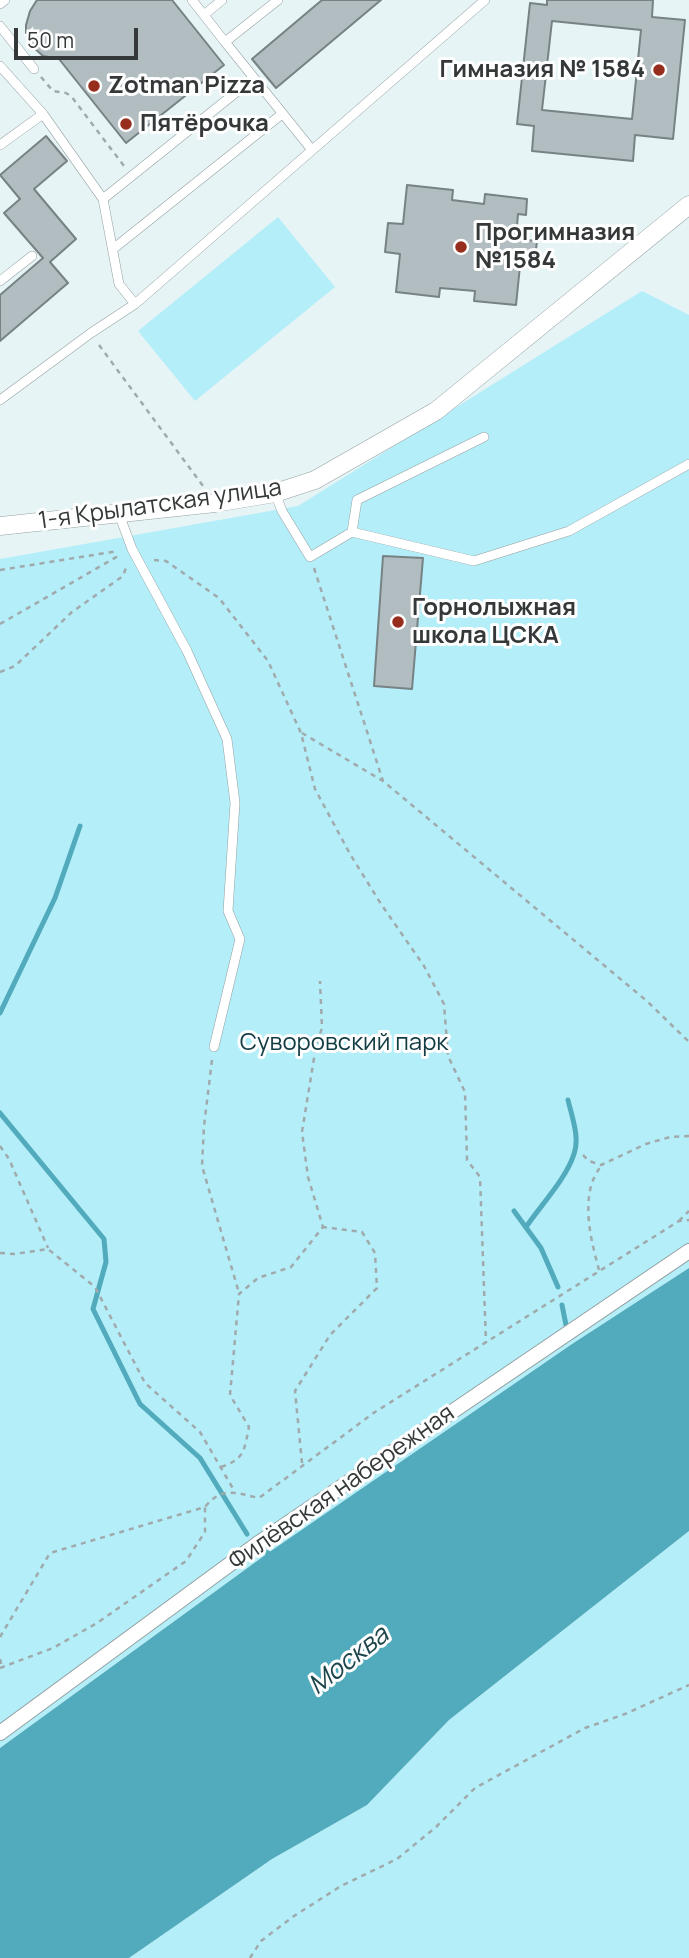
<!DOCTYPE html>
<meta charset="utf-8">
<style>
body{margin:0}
#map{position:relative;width:689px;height:1958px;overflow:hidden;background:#e7f4f6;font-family:Manrope,sans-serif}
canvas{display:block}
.scale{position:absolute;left:14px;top:28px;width:124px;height:32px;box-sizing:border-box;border:4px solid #343839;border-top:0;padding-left:9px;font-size:21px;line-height:24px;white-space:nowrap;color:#343839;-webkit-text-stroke:5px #fefefe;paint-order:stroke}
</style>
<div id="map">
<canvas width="689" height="1958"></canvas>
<div class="scale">50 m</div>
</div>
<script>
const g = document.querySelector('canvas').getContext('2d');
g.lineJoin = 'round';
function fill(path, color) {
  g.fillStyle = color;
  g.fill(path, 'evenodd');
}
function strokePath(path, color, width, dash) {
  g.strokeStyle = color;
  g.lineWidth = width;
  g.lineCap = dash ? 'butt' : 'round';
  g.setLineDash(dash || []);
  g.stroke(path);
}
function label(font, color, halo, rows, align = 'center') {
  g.font = font + ' Manrope,sans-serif';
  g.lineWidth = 6;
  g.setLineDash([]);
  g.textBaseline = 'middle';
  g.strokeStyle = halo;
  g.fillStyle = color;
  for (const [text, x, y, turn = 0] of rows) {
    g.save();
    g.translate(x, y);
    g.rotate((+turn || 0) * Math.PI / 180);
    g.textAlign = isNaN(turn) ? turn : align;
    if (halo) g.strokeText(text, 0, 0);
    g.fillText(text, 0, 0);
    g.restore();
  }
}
fill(new Path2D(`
 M278 217 335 287 195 401 138 331Z
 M642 291 689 315V1268L572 1344 268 1553 0 1748V559L298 506Z
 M689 1531V1958H129L272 1859 367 1805 449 1720Z`), '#b4eef9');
fill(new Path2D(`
 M689 1268V1531L449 1720 367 1805 272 1859 129 1958H0V1748L268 1553 572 1344Z`), '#52abbc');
strokePath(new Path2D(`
 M0 1013 55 898 80 826
 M0 1113 104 1239 106 1262 93 1309 140 1404 200 1458 247 1534
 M514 1211 541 1248 558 1287
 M526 1227C541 1205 566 1179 574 1154 580 1138 572 1117 568 1100
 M562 1305 566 1325
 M259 1549 268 1553`), '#52abbc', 5);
const building = new Path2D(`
 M37 0H172L224 65 126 143 59 59 43 56 32 46 26 33V25L30 11Z
 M322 0H381L276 88 252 59Z
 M547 0H653L652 17 685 20 673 139 635 135 633 161 532 151 534 126 517 124 530 3 547 5ZM552 21 641 30 632 119 542 110Z
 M46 136 67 161 34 189 76 239 50 262 68 283 0 341V295L43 258 4 213 20 199 0 175Z
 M407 185 453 190 452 200 484 204 485 194 527 199 526 215 518 214 516 239 537 241 534 267 520 266 516 305 474 301 475 291 440 288 439 297 396 292 400 254 385 252 388 223 403 224Z
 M383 556 423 558 412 689 374 686Z`);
fill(building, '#b1bdc0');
strokePath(building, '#768284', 2);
const service = new Path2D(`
 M192 0 225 42
 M278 0 225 42 312 150
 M0 4 5 0
 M204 15 222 0
 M0 26 34 69
 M0 66 43 114 103 199 119 284 135 304
 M0 145 43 114
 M103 199 254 78
 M113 249 282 114
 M0 281 32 256
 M0 400 91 333 135 304 485 0
 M275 493 282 511 310 557 352 532 474 561 569 531 689 464
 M119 514 132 549 187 651 227 739 235 803 228 911 240 939 214 1047
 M352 532 357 500 484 437`);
const pedestrian = new Path2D(`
 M0 1733 260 1542 689 1251`);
const minor = new Path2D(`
 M0 526 215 503 275 493 315 480 436 411 689 205`);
strokePath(service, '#94a0a2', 10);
strokePath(pedestrian, '#94a0a2', 16);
strokePath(minor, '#94a0a2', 19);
strokePath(new Path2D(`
 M41 77 53 91 66 93 71 96 124 166
 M99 345 203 486
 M154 560 166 561 219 598 268 661 301 733 315 789 350 854 381 904 424 966 444 1004 448 1056 465 1092 467 1160 480 1177 486 1343
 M314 568 383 781
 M0 570 118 551
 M0 624 120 555
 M0 672 15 666 72 612 123 576 127 565
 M302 733 383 781 648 1002 689 1042
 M212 1060 204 1126 202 1166 239 1293
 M0 1146 9 1159 48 1248
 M583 1155 589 1161 601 1165 646 1144 670 1137 689 1136
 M679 1221 689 1211
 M0 1253 14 1254 48 1249 95 1287 145 1383 200 1432 235 1492
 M599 1270C592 1244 584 1213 591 1186 593 1178 598 1171 601 1165
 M302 1463 295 1391 330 1335 377 1288 375 1253 362 1232 323 1227
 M221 1467C245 1459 244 1450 249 1427L230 1395 239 1294 258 1278 291 1267 323 1227 308 1177 302 1132 316 1046 322 1028 320 981
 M0 1637 50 1553 205 1507C222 1486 236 1493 259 1498L375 1412 679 1221 689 1220
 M0 1659 2 1667
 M0 1668 53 1648 97 1623 186 1561 205 1532V1507
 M250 1958 261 1941 294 1916 341 1886 397 1859 436 1827 475 1788 585 1728 625 1714 689 1685`), '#a0aaac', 2.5, [5, 5]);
strokePath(service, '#fff', 9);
strokePath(pedestrian, '#fff', 14);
strokePath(minor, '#fff', 18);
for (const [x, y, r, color] of [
 [659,70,7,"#972d1d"],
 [94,86,7,"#972d1d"],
 [126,124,7,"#972d1d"],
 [461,247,7,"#972d1d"],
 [398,622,7,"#972d1d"]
]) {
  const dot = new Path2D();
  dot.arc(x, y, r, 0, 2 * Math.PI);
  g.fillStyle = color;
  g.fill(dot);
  strokePath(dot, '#fefefe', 2.5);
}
label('bold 24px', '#343839', '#fefefe', [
 ["Гимназия № 1584",645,70,"right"],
 ["Zotman Pizza",108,86],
 ["Пятёрочка",140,124],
 ["Прогимназия",475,233],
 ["№1584",475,261],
 ["Горнолыжная",412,608],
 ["школа ЦСКА",412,636]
], 'left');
label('24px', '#343839', '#fefefe', [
 ["1-я Крылатская улица",160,505,-8],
 ["Филёвская набережная",342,1488,-35]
]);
label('24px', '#123c43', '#fefefe', [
 ["Суворовский парк",344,1043]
]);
label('italic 26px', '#1c454c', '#fefefe', [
 ["Москва",349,1661,-38]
]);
</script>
